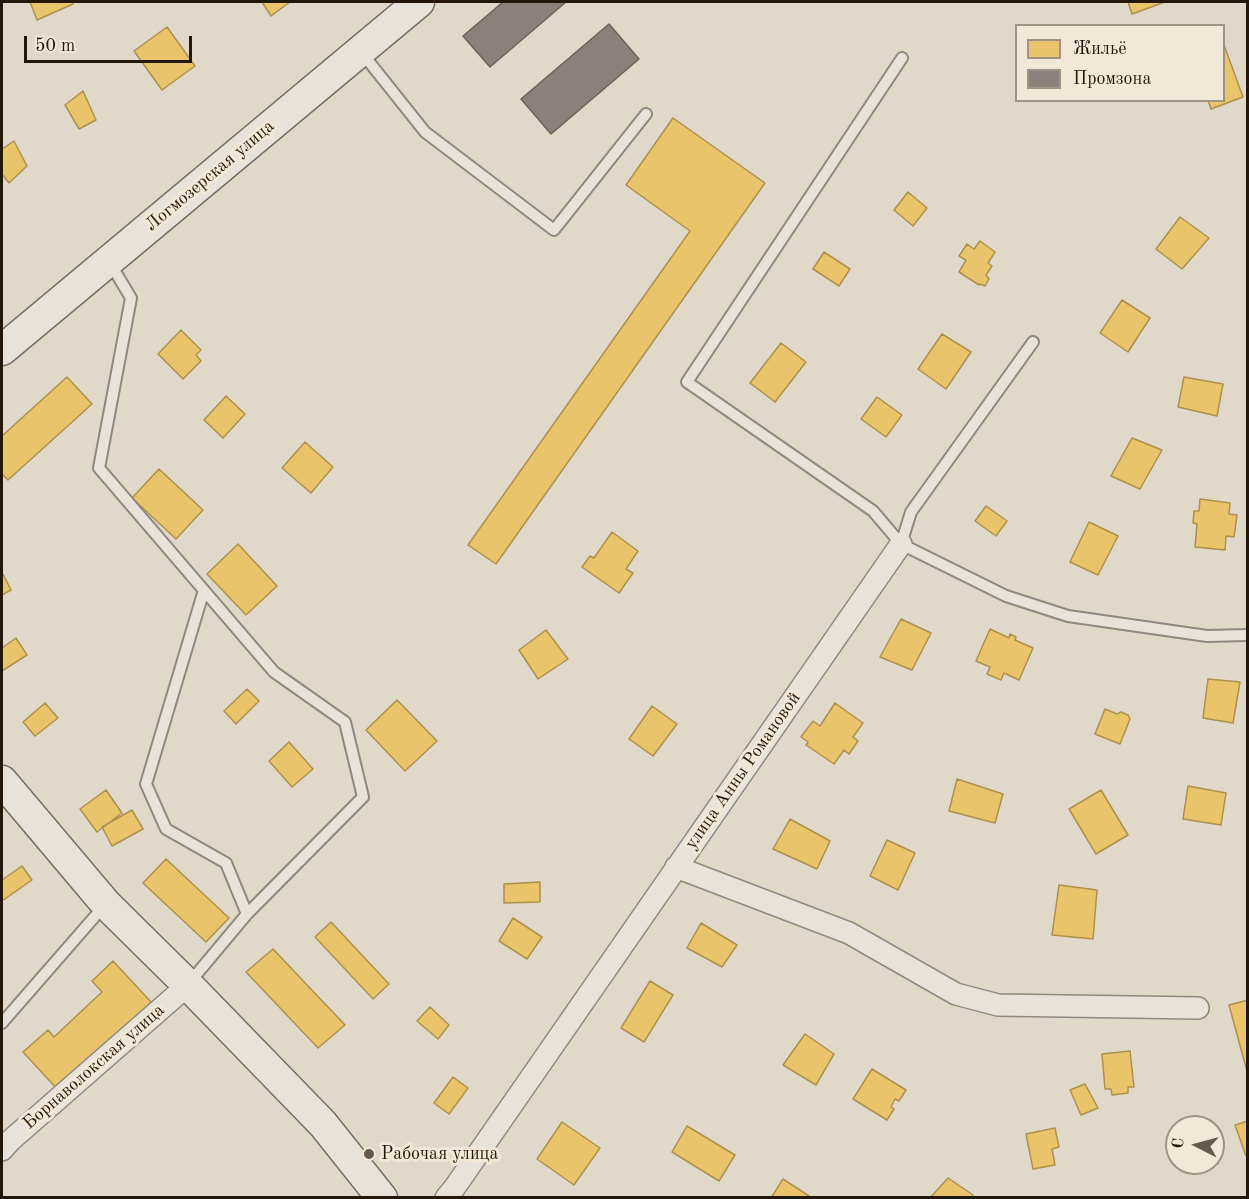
<!DOCTYPE html>
<meta charset="utf-8">
<style>
body{margin:0}
#map{position:relative;width:1249px;height:1199px;overflow:hidden;background:#e0d8c9;font-family:"Old Standard TT",serif}
canvas{display:block}
.frame{position:absolute;inset:0;border:3px solid #23170a;pointer-events:none}
.legend{position:absolute;left:1015px;top:24px;width:210px;height:78px;box-sizing:border-box;background:#f1e8d5;border:2px solid #9f9484;margin:0;padding:8px 10px;list-style:none;font-size:18px;color:#23170a}
.legend li{display:flex;align-items:center;gap:12px;height:30px}
.legend b{width:30px;border:2px solid #9f9484}
.north{position:absolute;left:1165px;top:1115px;width:60px;height:60px;box-sizing:border-box;background:#f1e8d5;border:2px solid #9f9484;border-radius:50%;rotate:276deg;font-size:16px;font-weight:700;line-height:24px;text-align:center;color:#23170a}
.north::after{content:'';display:block;margin:auto;width:21px;height:27px;background:#655b4d;clip-path:polygon(50% 0,100% 100%,50% 72%,0 100%)}
.scale{position:absolute;left:24px;top:36px;width:168px;height:27px;box-sizing:border-box;border:3px solid #23170a;border-top:0;padding-left:8px;font-size:18px;line-height:21px;white-space:nowrap;color:#23170a;-webkit-text-stroke:4px #f1e8d5;paint-order:stroke}
</style>
<div id="map">
<canvas width="1249" height="1199"></canvas>
<div class="frame"></div>
<ul class="legend">
<li><b style="height:16px;background:#e9c46a"></b>Жильё</li>
<li><b style="height:16px;background:#8a817c"></b>Промзона</li>
</ul>
<div class="north">С</div>
<div class="scale">50 m</div>
</div>
<script>
const g = document.querySelector('canvas').getContext('2d');
g.lineJoin = 'round';
function fill(path, color) {
  g.fillStyle = color;
  g.fill(path, 'evenodd');
}
function strokePath(path, color, width, dash) {
  g.strokeStyle = color;
  g.lineWidth = width;
  g.lineCap = dash ? 'butt' : 'round';
  g.setLineDash(dash || []);
  g.stroke(path);
}
function label(font, color, halo, rows, align = 'center') {
  g.font = font + ' "Old Standard TT",serif';
  g.lineWidth = 6;
  g.setLineDash([]);
  g.textBaseline = 'middle';
  g.strokeStyle = halo;
  g.fillStyle = color;
  for (const [text, x, y, turn = 0] of rows) {
    g.save();
    g.translate(x, y);
    g.rotate((+turn || 0) * Math.PI / 180);
    g.textAlign = isNaN(turn) ? turn : align;
    if (halo) g.strokeText(text, 0, 0);
    g.fillText(text, 0, 0);
    g.restore();
  }
}
const homes = new Path2D(`
 M30 2H72L73 4 37 20Z
 M262 2H290L271 16Z
 M1128 2H1165L1132 14Z
 M167 27 195 66 162 90 134 51Z
 M1224 45 1243 97 1211 109 1208 100H1224Z
 M83 91 96 120 79 129 65 105Z
 M673 118 765 183 496 564 468 545 690 231 626 185Z
 M14 141 27 166 9 183 2 174V149Z
 M908 192 927 208 913 226 894 210Z
 M1180 217 1209 238 1182 269 1156 249Z
 M980 241 995 252 988 263 992 266 986 275 989 279 985 286 980 284 979 285 959 272 966 260 959 256 967 244 974 249Z
 M824 252 850 269 839 286 813 269Z
 M1122 300 1150 318 1128 352 1100 333Z
 M181 330 201 350 196 355 201 361 183 379 158 354Z
 M942 334 971 352 946 389 918 369Z
 M781 343 806 362 775 402 750 383Z
 M67 377 92 404 8 480 2 474V436Z
 M1184 377 1223 384 1217 416 1178 407Z
 M226 396 245 414 223 438 204 420Z
 M877 397 902 415 886 437 861 419Z
 M1132 438 1162 450 1140 489 1111 476Z
 M305 442 333 467 311 493 282 468Z
 M159 469 203 510 176 539 132 498Z
 M1200 499 1230 503 1229 514 1237 515 1234 537 1226 536 1225 550 1195 547 1197 524 1193 523 1194 511H1199Z
 M986 506 1007 521 996 536 975 521Z
 M1089 522 1118 536 1098 575 1070 562Z
 M612 532 638 551 626 569 633 573 619 593 582 567 590 556 594 558Z
 M238 544 277 586 246 615 207 574Z
 M3 574 11 590 2 595V575Z
 M901 619 931 633 912 670 880 657Z
 M990 629 1009 638 1010 634 1016 637 1015 640 1033 648 1019 680 1004 673 1001 680 987 674 990 667 976 661Z
 M546 630 568 659 538 679 519 650Z
 M16 638 27 655 2 671V648Z
 M1208 679 1240 682 1233 723 1203 718Z
 M247 689 259 701 236 724 224 711Z
 M397 700 437 741 405 771 366 730Z
 M45 703 58 718 35 736 23 722Z
 M835 703 863 723 853 737 858 741 849 754 844 750 834 764 806 745 808 742 801 737 813 721 820 726Z
 M652 706 677 724 653 756 629 739Z
 M1105 709 1117 714 1121 712 1128 715 1130 719 1120 744 1095 734Z
 M289 742 313 769 292 787 269 761Z
 M957 779 1003 794 995 823 949 811Z
 M1188 786 1226 793 1221 825 1183 819Z
 M106 790 122 813 97 832 80 809Z
 M1101 790 1128 835 1096 854 1069 809Z
 M132 810 143 829 112 846 102 827Z
 M790 819 830 841 817 869 773 849Z
 M887 840 915 853 898 890 870 876Z
 M166 859 229 918 206 942 143 883Z
 M22 866 32 880 2 901V880Z
 M540 882V902L504 903V884Z
 M1059 885 1097 890 1093 939 1052 935Z
 M513 918 542 937 527 959 499 941Z
 M331 922 389 984 373 999 315 937Z
 M701 923 737 945 722 967 687 948Z
 M273 949 345 1025 318 1048 246 972Z
 M113 961 152 1003 58 1090 23 1052 48 1030 54 1037 102 992 92 981Z
 M650 981 673 995 644 1042 621 1028Z
 M1248 1000V1075L1229 1005Z
 M430 1007 449 1025 438 1039 417 1021Z
 M805 1034 834 1054 816 1085 783 1065Z
 M1130 1051 1134 1087H1128V1093L1112 1095 1111 1089H1105L1102 1054Z
 M872 1069 906 1090 899 1101 895 1099 891 1107 894 1109 887 1120 853 1099Z
 M453 1077 468 1088 449 1114 434 1103Z
 M1085 1084 1098 1108 1081 1115 1070 1090Z
 M1248 1121V1155L1246 1156 1235 1125Z
 M562 1122 600 1148 574 1185 537 1159Z
 M687 1126 735 1155 719 1181 672 1152Z
 M1055 1128 1059 1147 1052 1149 1055 1165 1033 1169 1026 1134Z
 M948 1178 973 1195 970 1198H930Z
 M783 1179 809 1196 808 1198H771Z`);
fill(homes, '#e9c46a');
strokePath(homes, '#ae904d', 1.5);
const industry = new Path2D(`
 M503 2H566L490 67 463 36Z
 M609 24 639 59 551 134 521 99Z`);
fill(industry, '#8a817c');
strokePath(industry, '#6b615a', 1.5);
const lane = new Path2D(`
 M362 53 425 132 554 230 646 114
 M902 58 687 382 873 511 901 544 1006 596 1068 616 1207 636 1248 635
 M110 263 131 298 99 468 274 672 345 722 363 797 247 914 190 982
 M901 544 911 512 1033 342
 M204 590 146 784 166 829 226 863 247 914
 M2 1023 104 906`);
const street = new Path2D(`
 M676 867 849 933 956 994 998 1005 1198 1008
 M2 1150 11 1140 188 985
 M446 1198 455 1187 901 544`);
const secondary = new Path2D(`
 M2 350 419 2
 M2 781 106 904 188 985 323 1124 382 1198`);
strokePath(lane, '#8e887e', 14);
strokePath(street, '#8e887e', 24);
strokePath(secondary, '#746e64', 33);
strokePath(lane, '#e7e3db', 10);
strokePath(street, '#e7e3db', 21);
strokePath(secondary, '#e7e3db', 30);
for (const [x, y, r, color] of [
 [369,1154,6,"#655b4d"]
]) {
  const dot = new Path2D();
  dot.arc(x, y, r, 0, 2 * Math.PI);
  g.fillStyle = color;
  g.fill(dot);
  strokePath(dot, '#f1e8d5', 2);
}
label('18px', '#23170a', '#f1e8d5', [
 ["Логмозерская улица",210,176,-40],
 ["улица Анны Романовой",743,771,-55],
 ["Борнаволокская улица",94,1067,-41]
]);
label('18px', '#23170a', '#f1e8d5', [
 ["Рабочая улица",381,1154]
], 'left');
</script>
